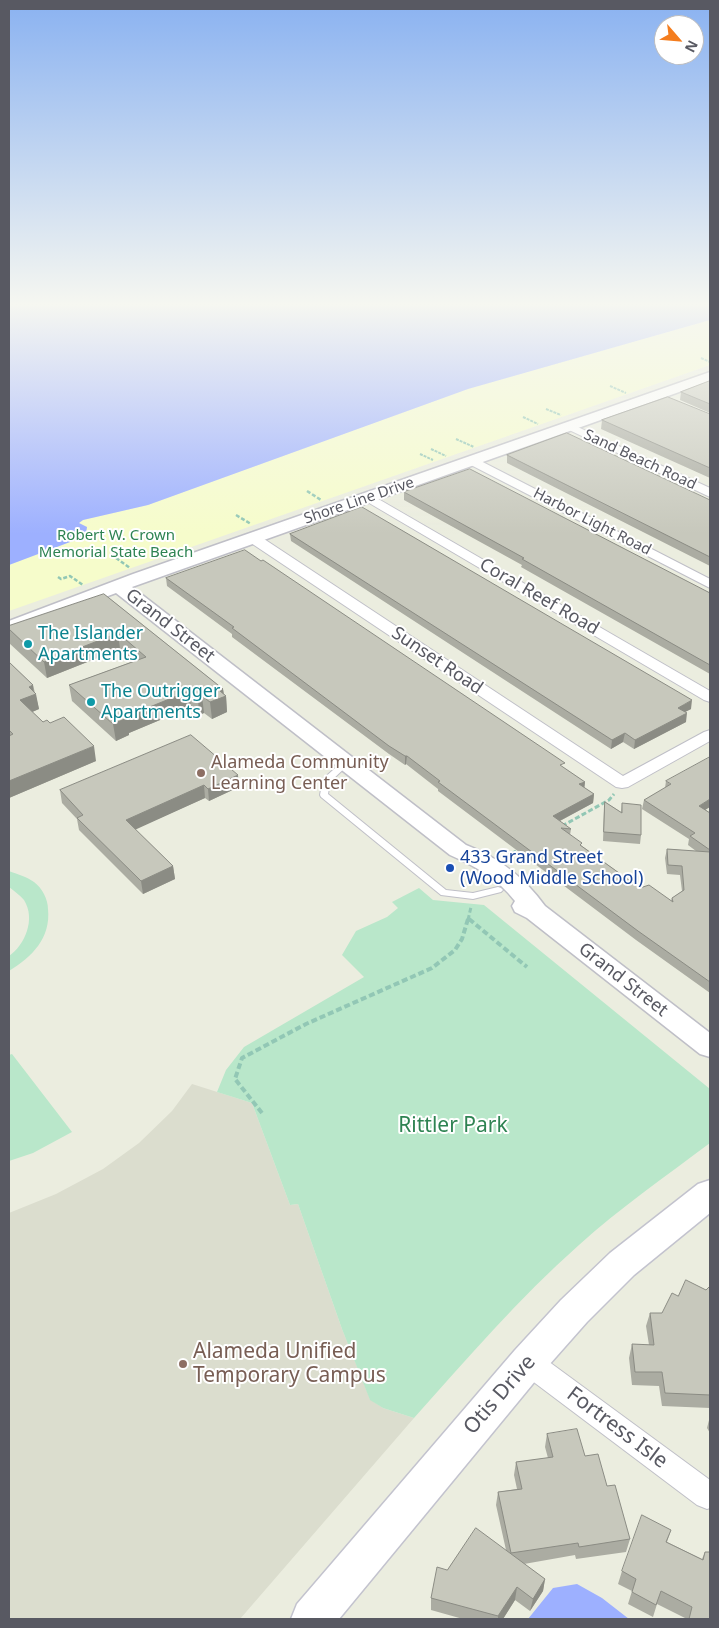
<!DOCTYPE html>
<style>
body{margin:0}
#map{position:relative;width:719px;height:1628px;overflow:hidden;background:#ebeddf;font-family:"Noto Sans",sans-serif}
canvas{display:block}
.frame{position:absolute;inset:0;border:10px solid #585962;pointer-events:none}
.north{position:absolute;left:654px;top:15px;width:50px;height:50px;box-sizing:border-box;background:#fff;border:1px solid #bcbdc0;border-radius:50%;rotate:117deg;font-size:14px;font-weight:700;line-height:20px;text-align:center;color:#585962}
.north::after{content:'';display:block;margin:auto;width:18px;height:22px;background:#f47d1e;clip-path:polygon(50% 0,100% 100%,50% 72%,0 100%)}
</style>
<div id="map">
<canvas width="719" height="1628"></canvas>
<div class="frame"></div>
<div class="north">N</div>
</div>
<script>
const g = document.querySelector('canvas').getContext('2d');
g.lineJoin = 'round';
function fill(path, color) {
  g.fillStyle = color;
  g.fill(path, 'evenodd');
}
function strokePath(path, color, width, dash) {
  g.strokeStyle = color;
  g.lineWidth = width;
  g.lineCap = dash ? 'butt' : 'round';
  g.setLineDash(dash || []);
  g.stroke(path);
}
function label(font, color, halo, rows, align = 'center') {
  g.font = font + ' "Noto Sans",sans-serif';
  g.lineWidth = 4;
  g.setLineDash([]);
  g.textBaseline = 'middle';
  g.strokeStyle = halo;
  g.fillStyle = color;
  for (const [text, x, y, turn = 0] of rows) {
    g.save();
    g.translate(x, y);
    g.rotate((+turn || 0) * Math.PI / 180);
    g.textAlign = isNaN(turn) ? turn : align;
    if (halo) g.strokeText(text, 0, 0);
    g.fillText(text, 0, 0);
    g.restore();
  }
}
fill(new Path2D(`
 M192 1084 252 1103 290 1205 298 1204 342 1329 370 1399 383 1408 414 1418 240 1619H9V1213L56 1194 103 1169 139 1143 172 1111Z`), '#dbddce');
fill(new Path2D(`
 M9 871C17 874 27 877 34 882 42 888 48 899 48 909 51 938 32 957 9 971V956C25 945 36 919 24 900 20 895 14 891 9 887Z
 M419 888 433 900 484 905 710 1089V1143C666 1176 620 1208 579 1245 520 1297 466 1360 414 1418L383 1408 370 1400 342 1329 298 1204 290 1205 252 1103 217 1092 226 1070 244 1047 364 977 342 955 356 931 387 917 398 908 392 902Z
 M12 1054 72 1132 33 1153 9 1161V1055Z`), '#b9e7ca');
fill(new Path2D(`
 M710 320V365L9 611V565L78 539 79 523 83 520 148 505 468 389Z`), '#f6fccb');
fill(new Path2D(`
 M9 306H710V320L468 389 148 505 83 520 79 523 87 527 86 534 78 539 9 565Z
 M577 1584 602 1598 629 1619H528L553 1588Z`), '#9db0ff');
const service = new Path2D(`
 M346 760 350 763 330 782 328 794 446 890 473 893 498 887 501 888 503 890 501 892 473 899 441 895 321 797 320 795 323 779 343 761Z`);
const minor = new Path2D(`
 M569 423 710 488V497L565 428 563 426 565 424Z
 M473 457 710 579V588L469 464 467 461Z
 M368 493 710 691V702L704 700 364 500 362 497 364 494Z
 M253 534 258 535 623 776 704 732 710 730V741L628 787 622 788 616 787 248 541 246 538Z
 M528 1350 537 1353 710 1480V1508L707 1509 697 1505 519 1371 515 1362 519 1353Z`);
const tertiary = new Path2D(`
 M710 372V381L132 587 466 845C499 858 524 877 545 906L710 1033V1057L700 1054 527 918 515 912 512 906 515 901C498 879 475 866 450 855L116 593 9 633V621L133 574Z`);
const secondary = new Path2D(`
 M710 1180V1213L634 1275 587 1322 541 1374 339 1619H291L297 1604 515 1350 561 1300 610 1253 698 1184Z`);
strokePath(service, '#bfbfc7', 2);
strokePath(minor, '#bfbfc7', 2);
strokePath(tertiary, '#bfbfc7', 3);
strokePath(secondary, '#c3c3ce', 3);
strokePath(new Path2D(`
 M701 358 710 362
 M610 386 626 393
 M546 409 561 415
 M523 417 538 424
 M456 439 474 447
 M431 449 446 456
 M420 454 433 460`), '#92c7b5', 2, [3, 1]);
strokePath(new Path2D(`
 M307 491 321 500
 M236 515 251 524
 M116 558 130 568
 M58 577 61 579 70 576 83 585`), '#92c7b5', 2.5, [4, 2]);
strokePath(new Path2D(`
 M562 826 609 800 614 794
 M505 857 520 849
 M468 920 471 907`), '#92c7b5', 3, [5, 2.5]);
strokePath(new Path2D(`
 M469 919 527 967
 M262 1113 235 1079 242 1058 306 1024 432 968 455 950 462 939 468 919`), '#92c7b5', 4, [6, 3]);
fill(service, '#fff');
fill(minor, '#fff');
fill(tertiary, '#fff');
fill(secondary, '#fff');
fill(new Path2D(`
 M710 381V413L680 400 681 392Z
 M710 414V478L601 429 602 420Z
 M507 455 710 500V566L507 463Z
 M404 492 710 593V674L521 567 522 565 404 500Z
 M290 534 691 709 685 712 686 722 634 749 623 742 611 749 291 541Z
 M166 578 564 768 585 782 584 788 594 794 593 803 560 821 571 829 570 835 582 846 640 888 671 901 672 898 682 891 680 875 667 874 665 858 667 849 696 851 688 845 689 839 642 809 644 800 665 788 666 781 710 813V993L636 940 438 791V789L406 764 405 765 389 754 232 637V634L167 586Z
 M104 594 223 689 224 694 226 696 227 712 212 719 204 713 199 715 191 707 129 733V735L116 741 72 701 69 685 134 661 120 649 47 678 9 643V626Z
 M9 662 33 685 39 709 32 712 43 722 96 761 9 798Z
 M191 735 239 787 209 801 205 798 135 829 173 866 175 879 143 894 79 830 77 819 62 803 60 790Z
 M605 802 621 812 622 803 641 835 640 844 603 841 604 811Z
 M710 1286V1408L662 1406 659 1386 632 1385 629 1358 632 1344 649 1345 646 1326 650 1313H662L678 1296 706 1290Z
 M710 1416V1433L707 1428Z
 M547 1434 585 1456 607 1486 630 1539 626 1552 576 1559 575 1555 524 1564 545 1579 543 1591 530 1611 515 1600 503 1619H462H463L431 1610V1598L447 1570 506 1550 496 1505 498 1492 517 1489 514 1475 516 1462 548 1458 545 1447Z
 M671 1530 667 1542 702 1559 705 1552 710 1619H687L657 1604 653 1617 628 1604 632 1591 618 1584 622 1571Z`), '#abaca2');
fill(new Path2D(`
 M118 633 120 649 47 678 44 662Z
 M33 685 34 695 36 694 39 709 23 716 20 700 29 687Z
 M223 689 224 697 226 696 227 712 212 719 210 702 220 691Z
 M189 691 191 707 129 733V735L116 741 113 724 125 717Z
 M202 696 204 713 199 715 198 698Z
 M692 700 691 709 677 716 678 708Z
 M687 713 686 722 634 749 635 740Z
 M625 733 623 742 611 749 612 740Z
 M94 746 96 761 9 798V781Z
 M405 756H407L406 764 405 765Z
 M238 775 239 787 209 801 208 789Z
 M585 782 584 791 579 784Z
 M204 785 205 798 128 833 126 820Z
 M594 794 593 803 552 825 553 816Z
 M710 799V807L697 815 699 806Z
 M173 866 175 879 143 894 141 881Z
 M545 1579 543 1591 530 1611 533 1599Z
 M517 1587 515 1600 503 1619H498V1616Z`), '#8b8c84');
const building = new Path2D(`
 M710 381V404L681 392Z
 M668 397 710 414V468L602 420Z
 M567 433 710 500V557L507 455Z
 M470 469 710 593V665L522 559 524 558 404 492Z
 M362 507 692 700 678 708 687 713 635 740 625 733 612 740 290 534Z
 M245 550 261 561 263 560 565 763 560 765 585 782 579 784 594 794 553 816 571 829 561 828 582 843 580 845 640 888 649 885 673 902 672 898 684 890 682 866 668 865 667 849 710 852V982L638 931 438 782 440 781 407 756H405L389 746 232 628 234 627 166 578Z
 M104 594 223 689 220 691 226 696 210 702 202 696 198 698 189 691 125 717 127 718 113 724 69 685 146 657 118 633 44 662 9 629V626Z
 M9 662 33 685 29 687 36 694 20 700 43 722 47 720 50 723 64 717 94 746 9 781V736L13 734 9 730Z
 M191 735 238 775 208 789 204 785 126 820 173 866 141 881 77 818 83 815 60 790Z
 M710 757V799L699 806 710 813V850L690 836 695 833 644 800 671 784 666 781Z
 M605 802 622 813V803L641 805V835L604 832Z
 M686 1280 706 1290 710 1286V1395L665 1393 662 1372H635L632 1344 654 1345 650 1313H662L672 1293 678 1296Z
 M577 1429 585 1456 598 1454 607 1486 615 1485 630 1539 579 1547 578 1543 511 1553 498 1492 522 1489 516 1462 553 1457 547 1434Z
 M642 1515 671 1530 666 1542 703 1560 705 1552H710V1619H689L692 1607 661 1591 656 1605 632 1592 636 1579 622 1571Z
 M476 1528 545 1579 533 1599 517 1587 498 1616 431 1598 437 1567 447 1570Z`);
fill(building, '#c7c8bc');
strokePath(building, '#8b8c84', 1);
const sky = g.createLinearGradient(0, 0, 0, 534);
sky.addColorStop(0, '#8ab2f1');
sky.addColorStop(0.57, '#f6f7f1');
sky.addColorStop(1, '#f6f7f100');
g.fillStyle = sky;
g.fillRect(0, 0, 719, 534);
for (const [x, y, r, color] of [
 [28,644,5,"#0f9aa8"],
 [91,702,5,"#0f9aa8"],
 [201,773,5,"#8d6e63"],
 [450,868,5,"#1a4fb4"],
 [183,1364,5,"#8d6e63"]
]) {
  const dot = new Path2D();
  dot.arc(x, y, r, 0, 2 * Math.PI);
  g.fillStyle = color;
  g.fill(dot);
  strokePath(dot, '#fff', 2);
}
label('15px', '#585962', '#fff', [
 ["Sand Beach Road",640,460,25],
 ["Shore Line Drive",359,501,-19],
 ["Harbor Light Road",592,522,27]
]);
label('15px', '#2e8352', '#fff', [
 ["Robert W. Crown",116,536],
 ["Memorial State Beach",116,553]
]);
label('18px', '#585962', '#fff', [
 ["Coral Reef Road",539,597,30],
 ["Grand Street",170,626,38],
 ["Sunset Road",437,661,34],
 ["Grand Street",623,980,38]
]);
label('18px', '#0d838f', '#fff', [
 ["The Islander",38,634],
 ["Apartments",38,655],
 ["The Outrigger",101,692],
 ["Apartments",101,713]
], 'left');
label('18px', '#785e54', '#fff', [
 ["Alameda Community",211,763],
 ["Learning Center",211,784]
], 'left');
label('18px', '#164399', '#fff', [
 ["433 Grand Street",460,858],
 ["(Wood Middle School)",460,879]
], 'left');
label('21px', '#2e8352', '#fff', [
 ["Rittler Park",453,1126]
]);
label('21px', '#785e54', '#fff', [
 ["Alameda Unified",193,1352],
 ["Temporary Campus",193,1376]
], 'left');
label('21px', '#585962', '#fff', [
 ["Otis Drive",500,1395,-49],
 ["Fortress Isle",617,1428,37]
]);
</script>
